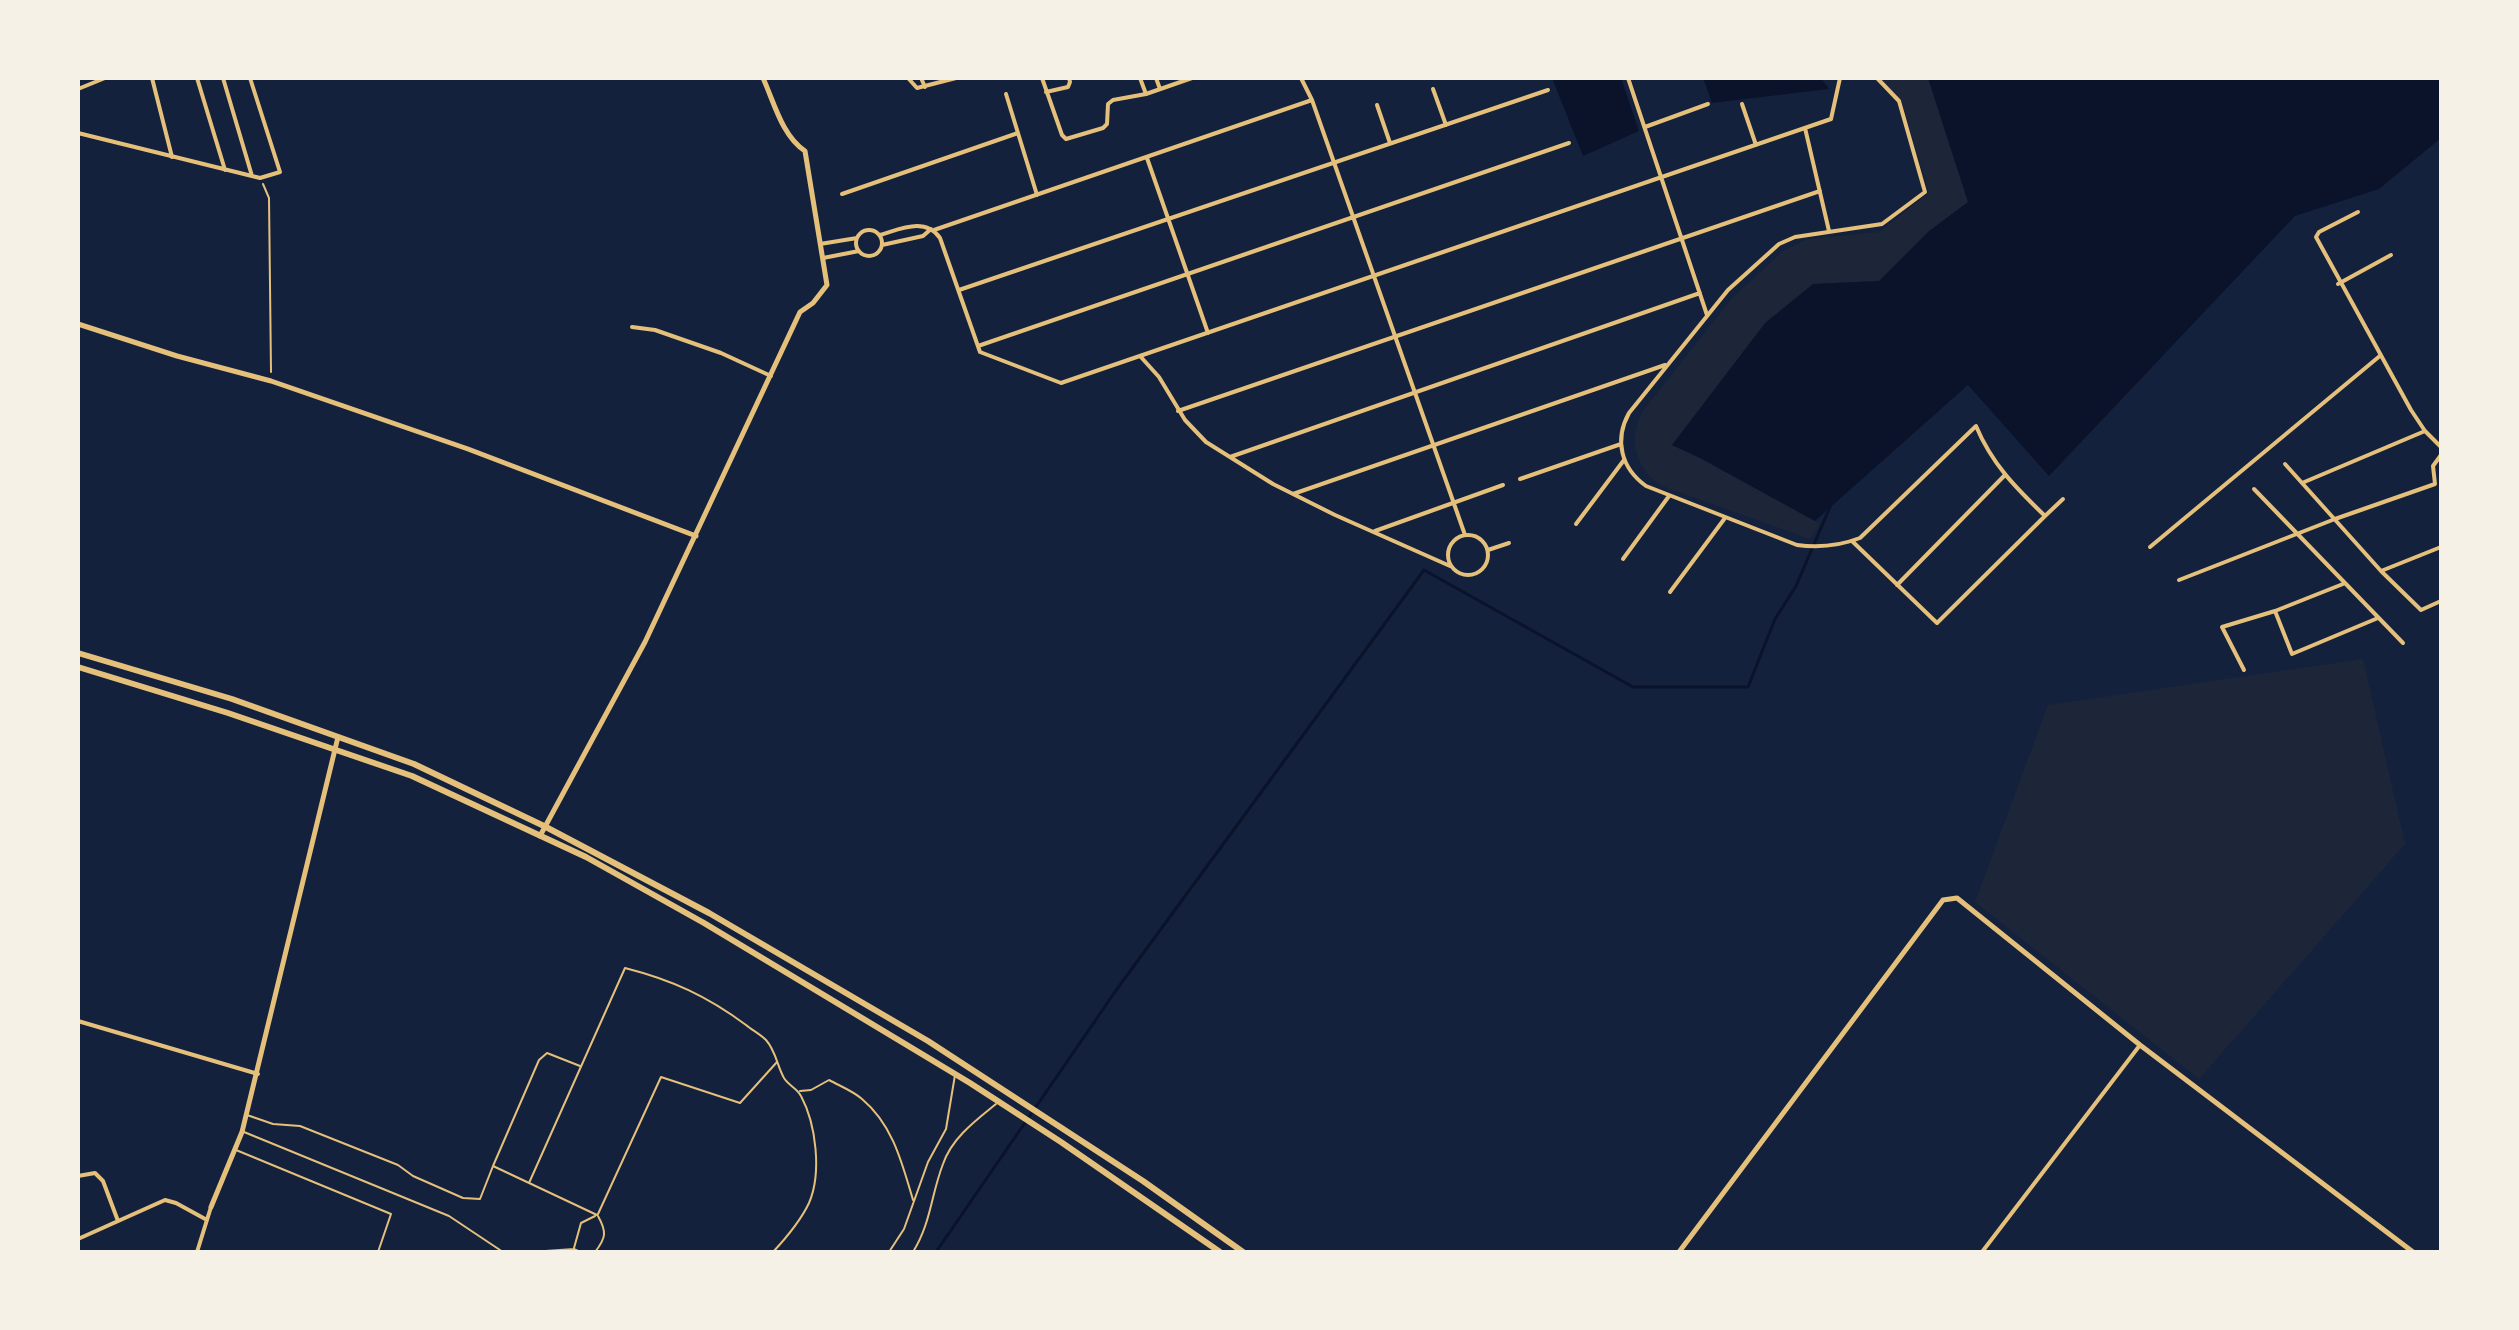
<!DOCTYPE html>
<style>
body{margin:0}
#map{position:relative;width:2519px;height:1330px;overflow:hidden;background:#14213d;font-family:Quicksand,sans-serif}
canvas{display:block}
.frame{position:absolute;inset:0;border:80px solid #f6f1e7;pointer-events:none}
</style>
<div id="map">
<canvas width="2519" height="1330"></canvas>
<div class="frame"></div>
</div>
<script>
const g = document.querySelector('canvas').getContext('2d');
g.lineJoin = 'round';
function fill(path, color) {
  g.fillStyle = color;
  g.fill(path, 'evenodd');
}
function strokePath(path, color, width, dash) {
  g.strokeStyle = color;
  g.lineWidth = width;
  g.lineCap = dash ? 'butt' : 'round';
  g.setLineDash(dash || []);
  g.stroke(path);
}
fill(new Path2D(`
 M1880 78H1928L1968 202 1928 232 1879 281 1813 284 1672 445 1700 458 1815 521 1820 525 1810 539 1662 486C1635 469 1628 439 1643 411L1732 298 1784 250 1808 239 1879 232 1929 193 1902 102Z
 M2363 659 2405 844 2199 1079 1975 902 2048 705Z`), '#1d2539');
fill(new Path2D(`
 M1552 78H1621L1639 131 1583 156Z
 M1703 78H1821L1829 89 1712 103Z
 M1928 78H2441V138L2379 189 2295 216 2049 476 1968 385 1815 521 1700 458 1672 445 1765 323 1813 284 1879 281 1928 232 1968 202Z`), '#0b132b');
strokePath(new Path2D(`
 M936 1252 1117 989 1424 570 1633 687H1748L1775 619 1796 586 1830 507`), '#0b132b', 3);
strokePath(new Path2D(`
 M263 184 269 198 271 372`), '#e5c07b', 2);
strokePath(new Path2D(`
 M800 1091 811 1090 829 1080C840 1086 853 1091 862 1099 893 1125 902 1163 913 1200
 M247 1115 273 1124 300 1126 398 1165 413 1176 463 1198 480 1199 493 1166 597 1215
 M244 1132 449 1216 503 1252
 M236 1150 391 1214 378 1252
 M493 1166 539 1060 547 1053 580 1066
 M529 1183 625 968C672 980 707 996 746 1025 752 1030 760 1034 766 1040 776 1051 777 1066 784 1078 789 1086 797 1088 801 1096 816 1124 822 1173 809 1203 800 1222 787 1237 773 1252
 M598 1214 661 1077 740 1103 777 1062
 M574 1248 581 1223 595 1216
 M531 1252 574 1249 580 1252
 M595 1252C606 1238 607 1232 598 1216
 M889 1252 904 1229 928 1162 946 1129 955 1075
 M913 1252C931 1223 931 1195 943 1164 952 1138 975 1121 996 1104`), '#e5c07b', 2);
strokePath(new Path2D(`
 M152 78 172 157
 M197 78 225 170
 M223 78 252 176
 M908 78 917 88 956 78
 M921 78 925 87
 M1042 78 1062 135 1066 139 1103 128 1107 124 1108 104 1113 100 1146 94 1140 78
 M1156 78 1160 89
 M1301 78 1312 100
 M1628 78 1707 315
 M78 89 105 78
 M1433 89 1446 125
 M1046 92 1068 87 1070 82 1069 78
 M1006 94 1037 195
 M1146 94 1192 78
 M1742 104 1756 145
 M1377 105 1390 143
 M1645 127 1708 104
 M1805 128 1829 231
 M78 133 260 178 280 172 250 78
 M1147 158 1208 333
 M842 194 1018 133
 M2358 212 2319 232 2316 237 2411 410 2425 431 2441 447
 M856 243a13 13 0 1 1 26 0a13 13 0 1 1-26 0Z
 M934 230 1312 100 1465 535
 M880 235C901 229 925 217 940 238L980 352 1061 383 1831 119 1840 78
 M820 244 857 238
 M882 245 923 236 931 229
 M823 258 859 251
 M2338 284 2391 255
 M959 290 1548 90
 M632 327 655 330 721 353 771 376
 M978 346 1569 143
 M1140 356 1159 377 1185 420 1206 442 1273 484 1335 515 1450 566
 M1178 411 1820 191
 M1230 457 1700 293
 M2285 464 2381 571 2421 610 2441 601
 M1520 479 1621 444
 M2302 483 2425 431
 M2254 489 2403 643
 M1293 494 1665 365
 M2045 516 2063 499
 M1576 524 1624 460
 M1375 531 1503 485
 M1448 555a20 20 0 1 1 40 0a20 20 0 1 1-40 0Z
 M1852 541 1937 623 2045 516C2015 487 1992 464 1976 426L1860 538C1839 546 1819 548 1797 545L1646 486C1621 468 1614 440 1629 413L1728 290 1779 244 1795 237 1882 224 1925 192 1899 101 1877 78
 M2150 547 2381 355
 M1488 550 1509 543
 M1623 559 1669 496
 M2381 571 2441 547
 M2179 580 2335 519 2435 484 2433 466 2441 455
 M1897 585 2005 475
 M1670 592 1725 518
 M2275 611 2343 584
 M2244 670 2222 627 2275 611 2292 654 2378 618
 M78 1021 258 1074
 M78 1176 95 1173 103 1181 118 1221
 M78 1239 165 1200 176 1203 207 1220
 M197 1252 211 1207
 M1982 1252 2140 1045`), '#e5c07b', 4);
strokePath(new Path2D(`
 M78 324 177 356 271 381 468 449 696 536
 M540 836 645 642 800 312 813 303 827 285 805 151C782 136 774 102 763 78
 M211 1207 242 1132 338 737
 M1679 1252 1943 900 1957 898 2140 1045 2413 1252`), '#e5c07b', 5);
strokePath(new Path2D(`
 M78 653 232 699 414 764 544 826 709 913 928 1041 1143 1181 1243 1252
 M78 667 228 713 412 776 586 857 704 923 970 1083 1061 1142 1220 1252`), '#e5c07b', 6);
</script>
